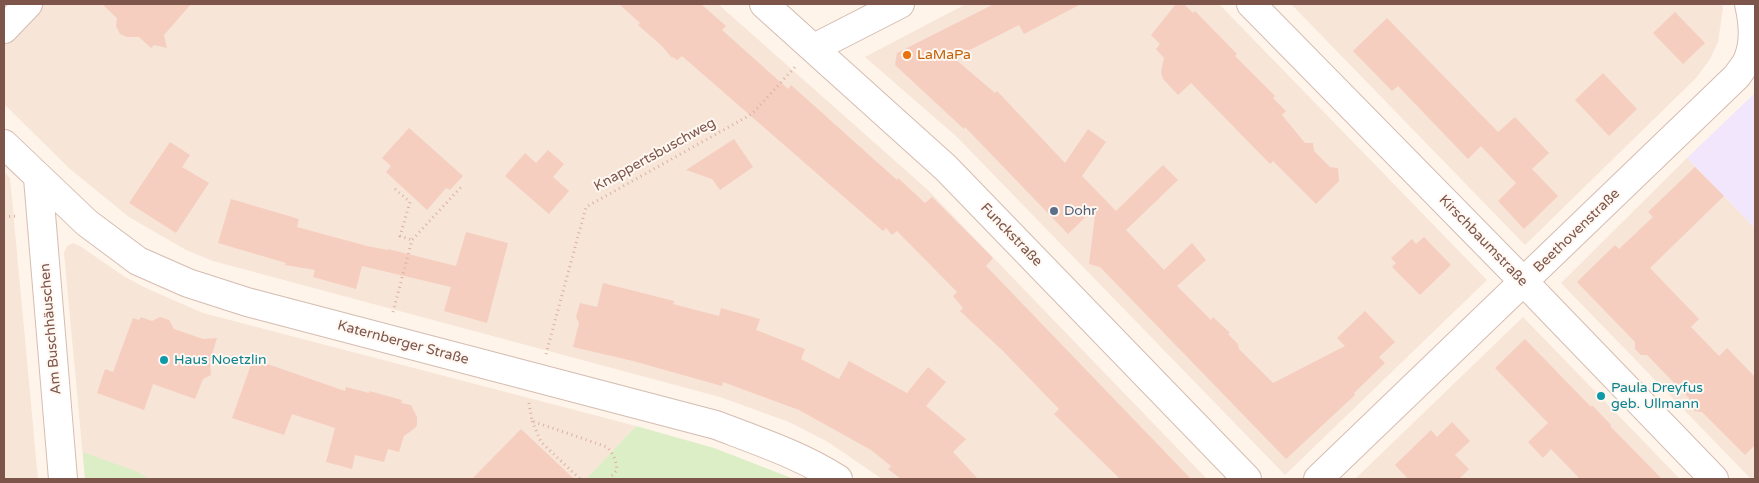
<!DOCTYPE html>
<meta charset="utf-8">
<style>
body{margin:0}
#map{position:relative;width:1759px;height:483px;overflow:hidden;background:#fef4ea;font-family:"Varela Round",sans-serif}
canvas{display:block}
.frame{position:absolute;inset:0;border:5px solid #7d554a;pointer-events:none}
</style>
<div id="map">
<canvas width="1759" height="483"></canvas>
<div class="frame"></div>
</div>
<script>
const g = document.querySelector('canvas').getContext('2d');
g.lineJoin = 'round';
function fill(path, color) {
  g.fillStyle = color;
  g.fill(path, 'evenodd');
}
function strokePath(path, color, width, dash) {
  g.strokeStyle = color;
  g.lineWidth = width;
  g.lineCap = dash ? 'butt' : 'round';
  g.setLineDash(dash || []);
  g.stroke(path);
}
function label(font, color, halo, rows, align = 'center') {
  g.font = font + ' "Varela Round",sans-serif';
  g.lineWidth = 4;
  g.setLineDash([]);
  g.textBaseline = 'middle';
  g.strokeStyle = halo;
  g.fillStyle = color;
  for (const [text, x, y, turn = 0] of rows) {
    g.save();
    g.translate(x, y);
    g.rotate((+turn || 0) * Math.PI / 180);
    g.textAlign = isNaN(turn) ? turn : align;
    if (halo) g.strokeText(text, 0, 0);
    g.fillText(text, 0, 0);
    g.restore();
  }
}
fill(new Path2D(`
 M4 4H718L929 191 1207 479H882L828 442 789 422 720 397 213 261 186 250 129 217 70 169 4 104Z
 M966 4H1219L1487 280 1285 475 957 137 865 57Z
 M1291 4H1722L1723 8 1718 42 1710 59 1696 78 1525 245Z
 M1687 158 1755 228V479H1751L1561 283Z
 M4 172 10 178 38 479H4Z
 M73 243 80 246 125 277 148 289 203 313 636 426 586 479H85L64 253 67 246Z
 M1523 317 1680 479H1355Z`), '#f7e5d8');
fill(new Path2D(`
 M1755 93V228L1687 158Z`), '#f1e6fb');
fill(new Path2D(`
 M636 426 714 448 794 479H586Z
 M83 452 138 472 149 479H85Z`), '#dceec6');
fill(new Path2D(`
 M102 4H191L164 35 167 48 154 45 151 48 139 37H127L120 34 116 26 117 18Z
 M619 4H701L726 26 722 30 788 89 791 85 897 180 898 178 925 203 932 197 993 258 986 266 1191 479H1120L1054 414 1059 409 1003 351 960 311 963 308 953 296 957 292 897 231 892 235 886 228 883 231 682 56 677 60 673 57 672 58 662 46 638 25 640 23Z
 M994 4H1081L1024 34 1019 25 954 58 995 93 997 91 1065 163 1088 129 1106 142 1082 176 1116 211 1163 165 1178 180 1126 230 1164 270 1192 243 1206 260 1177 286 1211 320 1213 317 1230 333 1228 334 1238 344 1239 349 1273 383 1345 346 1337 338 1365 311 1395 342 1379 357 1385 363 1354 393 1355 395 1286 459 1100 267 1089 264 1096 207 1068 234 965 127 964 129 895 65 897 53Z
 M1176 4H1184L1193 13 1195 11 1237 54 1235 56 1275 96 1273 98 1286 111 1282 115 1305 143H1313L1314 151 1330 167 1338 168 1339 181 1316 204 1273 161 1270 164 1191 83 1178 95 1163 79 1161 72 1164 58 1156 49 1160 44 1151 35Z
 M1675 12 1705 43 1683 64 1653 33Z
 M1387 18 1498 132 1515 117 1549 153 1532 169 1558 196 1524 229 1498 201 1516 183 1481 146 1468 159 1398 86 1392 91 1353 51Z
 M1603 73 1637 109 1609 136 1575 100Z
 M409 128 463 176 450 190 446 188 427 210 386 172 391 166 382 158Z
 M734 139 753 167 720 190 712 179 686 170Z
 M170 142 190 155 182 167 209 183 176 233 129 203Z
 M548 150 564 164 553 177 569 191 549 214 505 176 525 153 536 163Z
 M1695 167 1724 196 1650 268 1699 319 1691 327 1719 356 1727 348 1755 377V445L1745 455 1702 412 1695 411 1689 405V398L1647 355H1641L1635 349V342L1577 282 1615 245 1619 249 1653 217 1648 212Z
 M231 199 299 219 297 227 367 246 388 250V249L456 266 466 232 508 243 487 323 444 311 451 287 362 266 356 289 313 277 315 270 285 265 286 263 218 243Z
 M1424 237 1451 265 1420 295 1392 267 1396 263 1391 258 1412 239 1416 244Z
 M603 283 674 301 673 304 719 316 721 308 760 319 756 330 805 349 801 359 839 379 849 361 907 393 928 367 946 382 926 406 966 439 953 452 978 479H901L888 469 891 466 871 450 799 410 723 382 722 386 633 361 573 347 579 323 576 317 580 303 597 307Z
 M141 317 152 321 160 317 169 320 174 329 203 339 217 338 210 361 211 375 203 379 195 399 153 384 144 410 97 393 105 369 113 372 133 318 139 320Z
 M1525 339 1591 407 1592 405 1611 425 1610 426 1662 479H1580L1551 449 1543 458 1528 442 1548 423 1495 368Z
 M253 359 345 391 346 387 369 393V391L402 400 401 403 411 405 417 417V425L415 428 404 436 399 452 388 449 384 462 355 455 352 469 326 462 335 428 292 414 284 435 232 418Z
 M1452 422 1470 441 1455 455 1469 469 1459 479H1408L1395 465 1431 430 1437 437Z
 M521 429 574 479H472Z`), '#f6cebf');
const minor = new Path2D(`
 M764 4 946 168 1247 479
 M1251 4 1524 282 1714 479
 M4 29 28 4
 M814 48 900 4
 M4 144 87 223 138 261 188 283 247 302 716 425C758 441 800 455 838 479
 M38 178 63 479
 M1318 479 1737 76C1740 71 1746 65 1748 59 1755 42 1753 21 1749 4`);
strokePath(minor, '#d5bcb1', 30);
strokePath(new Path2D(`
 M395 189 410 202 400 236 412 240
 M4 217 16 216
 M393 312 412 240 462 186
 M546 354 586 207 752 114 795 67
 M529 403 532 421 607 447C614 455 616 460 617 470L609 479
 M532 421 541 442 580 479`), '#dcb0a1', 3, [1, 4]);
strokePath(minor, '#fff', 28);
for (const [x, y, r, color] of [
 [907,55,5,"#e8710a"],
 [1054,211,5,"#5c6f8a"],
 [164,360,5,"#0f9aa8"],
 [1601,396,5,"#0f9aa8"]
]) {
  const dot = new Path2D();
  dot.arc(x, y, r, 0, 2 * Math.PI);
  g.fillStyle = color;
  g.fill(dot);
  strokePath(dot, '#fff8f2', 2);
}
label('14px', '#c56008', '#fff8f2', [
 ["LaMaPa",917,55]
], 'left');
label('14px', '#7d554a', '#fff8f2', [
 ["Knappertsbuschweg",655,155,-29],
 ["Beethovenstraße",1577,231,-44],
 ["Funckstraße",1011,235,46],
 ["Kirschbaumstraße",1483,241,46],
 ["Am Buschhäuschen",51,329,-95],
 ["Katernberger Straße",403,343,15]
]);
label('14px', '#4e5e75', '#fff8f2', [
 ["Dohr",1064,211]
], 'left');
label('14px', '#0d838f', '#fff8f2', [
 ["Haus Noetzlin",174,360],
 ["Paula Dreyfus",1611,388],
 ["geb. Ullmann",1611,404]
], 'left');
</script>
